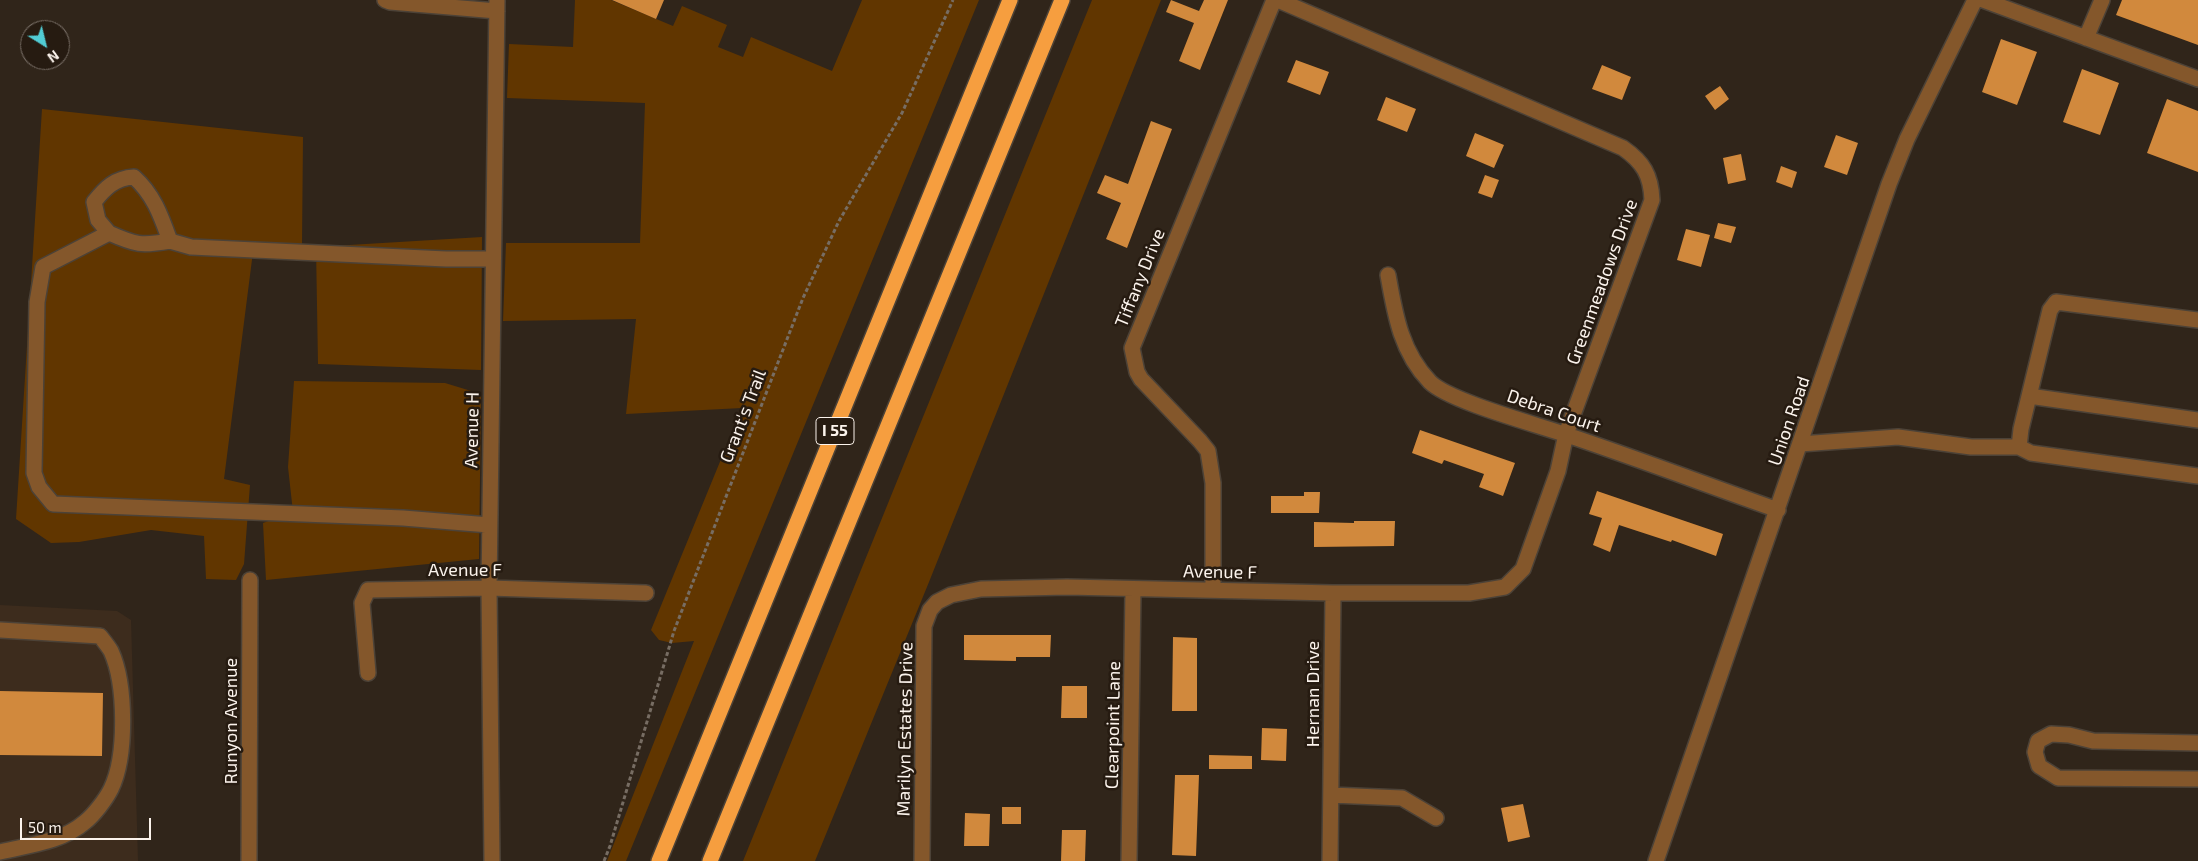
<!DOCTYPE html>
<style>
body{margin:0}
#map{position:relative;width:2198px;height:861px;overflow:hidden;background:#30251a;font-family:"Exo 2",sans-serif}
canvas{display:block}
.north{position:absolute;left:20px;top:20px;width:50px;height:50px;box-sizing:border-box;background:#261b11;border:1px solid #7b7169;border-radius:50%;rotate:144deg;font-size:14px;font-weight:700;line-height:20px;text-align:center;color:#fbf3ec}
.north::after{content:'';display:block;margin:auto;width:18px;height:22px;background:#51ccd4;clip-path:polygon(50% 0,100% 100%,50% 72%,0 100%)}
.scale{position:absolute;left:20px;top:818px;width:131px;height:22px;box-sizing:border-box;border:2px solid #fbf3ec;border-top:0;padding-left:6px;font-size:15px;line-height:18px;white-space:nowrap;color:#fbf3ec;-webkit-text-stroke:4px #261b11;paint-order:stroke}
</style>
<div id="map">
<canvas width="2198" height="861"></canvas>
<div class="north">N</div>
<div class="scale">50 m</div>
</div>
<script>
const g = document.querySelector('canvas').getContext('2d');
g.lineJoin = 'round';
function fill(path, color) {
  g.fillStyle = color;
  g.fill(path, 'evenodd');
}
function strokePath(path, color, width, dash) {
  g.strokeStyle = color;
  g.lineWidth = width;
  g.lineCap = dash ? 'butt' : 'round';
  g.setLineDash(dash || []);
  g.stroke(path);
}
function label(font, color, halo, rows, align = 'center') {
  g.font = font + ' "Exo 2",sans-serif';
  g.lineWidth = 5;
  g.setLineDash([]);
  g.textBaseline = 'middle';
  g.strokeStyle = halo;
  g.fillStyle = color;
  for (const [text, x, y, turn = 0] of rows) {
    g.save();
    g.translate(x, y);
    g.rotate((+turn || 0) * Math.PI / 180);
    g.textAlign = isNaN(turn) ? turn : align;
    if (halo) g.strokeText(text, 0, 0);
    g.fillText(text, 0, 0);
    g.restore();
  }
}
fill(new Path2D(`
 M0 605 117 611 131 620 138 861H0Z`), '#3d2c1d');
fill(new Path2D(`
 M575 0H611L673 26 682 6 727 25 718 47 743 57 751 37 832 71 862 0H979L626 861H607L694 641 672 643 659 640 651 630 742 408 626 414 636 319 503 321 506 243H640L645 103 507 98 509 44 573 47Z
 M1092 0H1161L929 582 815 861H743Z
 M42 109 303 137 302 244H254L224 479 250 485 244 564 236 580 206 579 204 536 151 530 79 542 51 543 16 519Z
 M482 237 481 370 318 364 316 247Z
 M294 381 445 383 481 394 479 559 266 580 263 523 293 512 288 467Z`), '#613600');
fill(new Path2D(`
 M612 0H664L656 19Z
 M1171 0 1199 11 1204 0H1228L1200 70 1179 61 1194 23 1166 12Z
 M2122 0H2198V45L2116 15Z
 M2001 39 2037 52 2017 105 1982 92Z
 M1296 60 1329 72 1320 95 1287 82Z
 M1602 65 1631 77 1622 100 1592 89Z
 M2082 69 2119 83 2100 135 2063 122Z
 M1720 86 1729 99 1715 110 1705 96Z
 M1386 97 1416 109 1407 132 1377 120Z
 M2167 99 2198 111V172L2147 153Z
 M1151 121 1172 129 1127 248 1106 239 1121 203 1097 193 1105 175 1128 184Z
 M1475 133 1504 145 1494 168 1466 156Z
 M1836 135 1858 143 1847 175 1824 167Z
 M1741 154 1746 180 1728 184 1723 158Z
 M1781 166 1797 172 1792 188 1776 182Z
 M1485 175 1499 180 1492 198 1478 193Z
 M1718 223 1736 227 1731 243 1714 238Z
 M1686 229 1710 235 1701 267 1677 260Z
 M1420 430 1515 463 1503 496 1479 487 1484 474 1444 460 1442 464 1412 453Z
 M1597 491 1723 534 1716 556 1672 540 1671 542 1619 525 1610 552 1593 545 1602 518 1589 514Z
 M1304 492H1320L1319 513H1271V496H1304Z
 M1354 521H1395L1394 546 1314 547V522L1354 523Z
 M964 635H1051L1050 657H1016V661L964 660Z
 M1173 637 1197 638V711H1172Z
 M1062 686H1087V718H1061Z
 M0 691 103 693 102 756 0 755Z
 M1262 728 1287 729 1286 761 1261 760Z
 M1209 755 1252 756V769H1209Z
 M1175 775H1199L1196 856 1172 855Z
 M1523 804 1530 837 1508 842 1501 808Z
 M1002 807H1021V824H1002Z
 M965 813 990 814 989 846H964Z
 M1062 830H1086L1085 861H1061Z`), '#d1893d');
const minor = new Path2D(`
 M385 0 390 2 497 11
 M1983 0 2198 79
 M2086 38 2102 0
 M109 233C136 245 141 246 170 241
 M1388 275C1395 315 1401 352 1430 382 1449 401 1535 424 1564 434 1636 458 1707 485 1778 510
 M2198 320 2056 302 2050 310 2021 429 2019 447 2031 453 2198 476
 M2029 396 2198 420
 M1800 444 1898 437 1971 447H2019
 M489 525 403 518 53 504 39 487 34 473 37 302 43 267 109 233 98 220 94 202C105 188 115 178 134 177 154 195 161 216 170 241L191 247 446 259H493
 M1213 590V483L1208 451 1200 441 1141 379 1137 372 1132 348 1274 0
 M0 630 100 636C104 641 108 646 111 651 126 684 127 756 111 789 106 799 94 815 85 822 62 842 29 845 0 852
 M368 673 362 603 368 590 489 588 646 593
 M2198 743 2093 741 2069 735 2051 734 2038 741 2035 752 2039 766 2058 778 2198 779
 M1331 795 1402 798 1436 818
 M249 861 250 580
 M492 861 489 588 497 0
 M922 861 924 626 930 610 937 602 951 595 981 589 1067 587 1333 593H1469L1505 587 1523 569 1558 471 1566 434 1652 200C1651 175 1643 162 1623 148L1278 0
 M1129 861 1133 590
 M1330 861 1333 593
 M1656 861 1889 184 1907 139 1975 0`);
const highway = new Path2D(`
 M659 861 1010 0
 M710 861 1062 0`);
strokePath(minor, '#4c4237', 18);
strokePath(highway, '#4c4237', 18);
strokePath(new Path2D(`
 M604 861 610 846 674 631 803 298 839 221 902 113 953 0`), '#776d63', 3, [4, 2.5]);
strokePath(minor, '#84572b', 15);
strokePath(highway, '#f69e3f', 15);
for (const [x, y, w] of [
 [835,431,38]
]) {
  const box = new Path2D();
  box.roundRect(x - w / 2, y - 13.5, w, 27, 4);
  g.fillStyle = '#261b11';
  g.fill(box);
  strokePath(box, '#fbf3ec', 1);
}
label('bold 16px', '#fbf3ec', null, [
 ["I 55",835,431]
]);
label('18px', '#fbf3ec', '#261b11', [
 ["Tiffany Drive",1140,278,-68],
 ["Greenmeadows Drive",1602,282,-70],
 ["Debra Court",1554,411,19],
 ["Grant's Trail",743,416,-69],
 ["Union Road",1789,421,-71],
 ["Avenue H",472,430,-89],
 ["Avenue F",465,570],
 ["Avenue F",1220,572,1],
 ["Hernan Drive",1313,694,-90],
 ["Runyon Avenue",231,721,-90],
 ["Clearpoint Lane",1113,725,-89],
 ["Marilyn Estates Drive",905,729,-89]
]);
</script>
